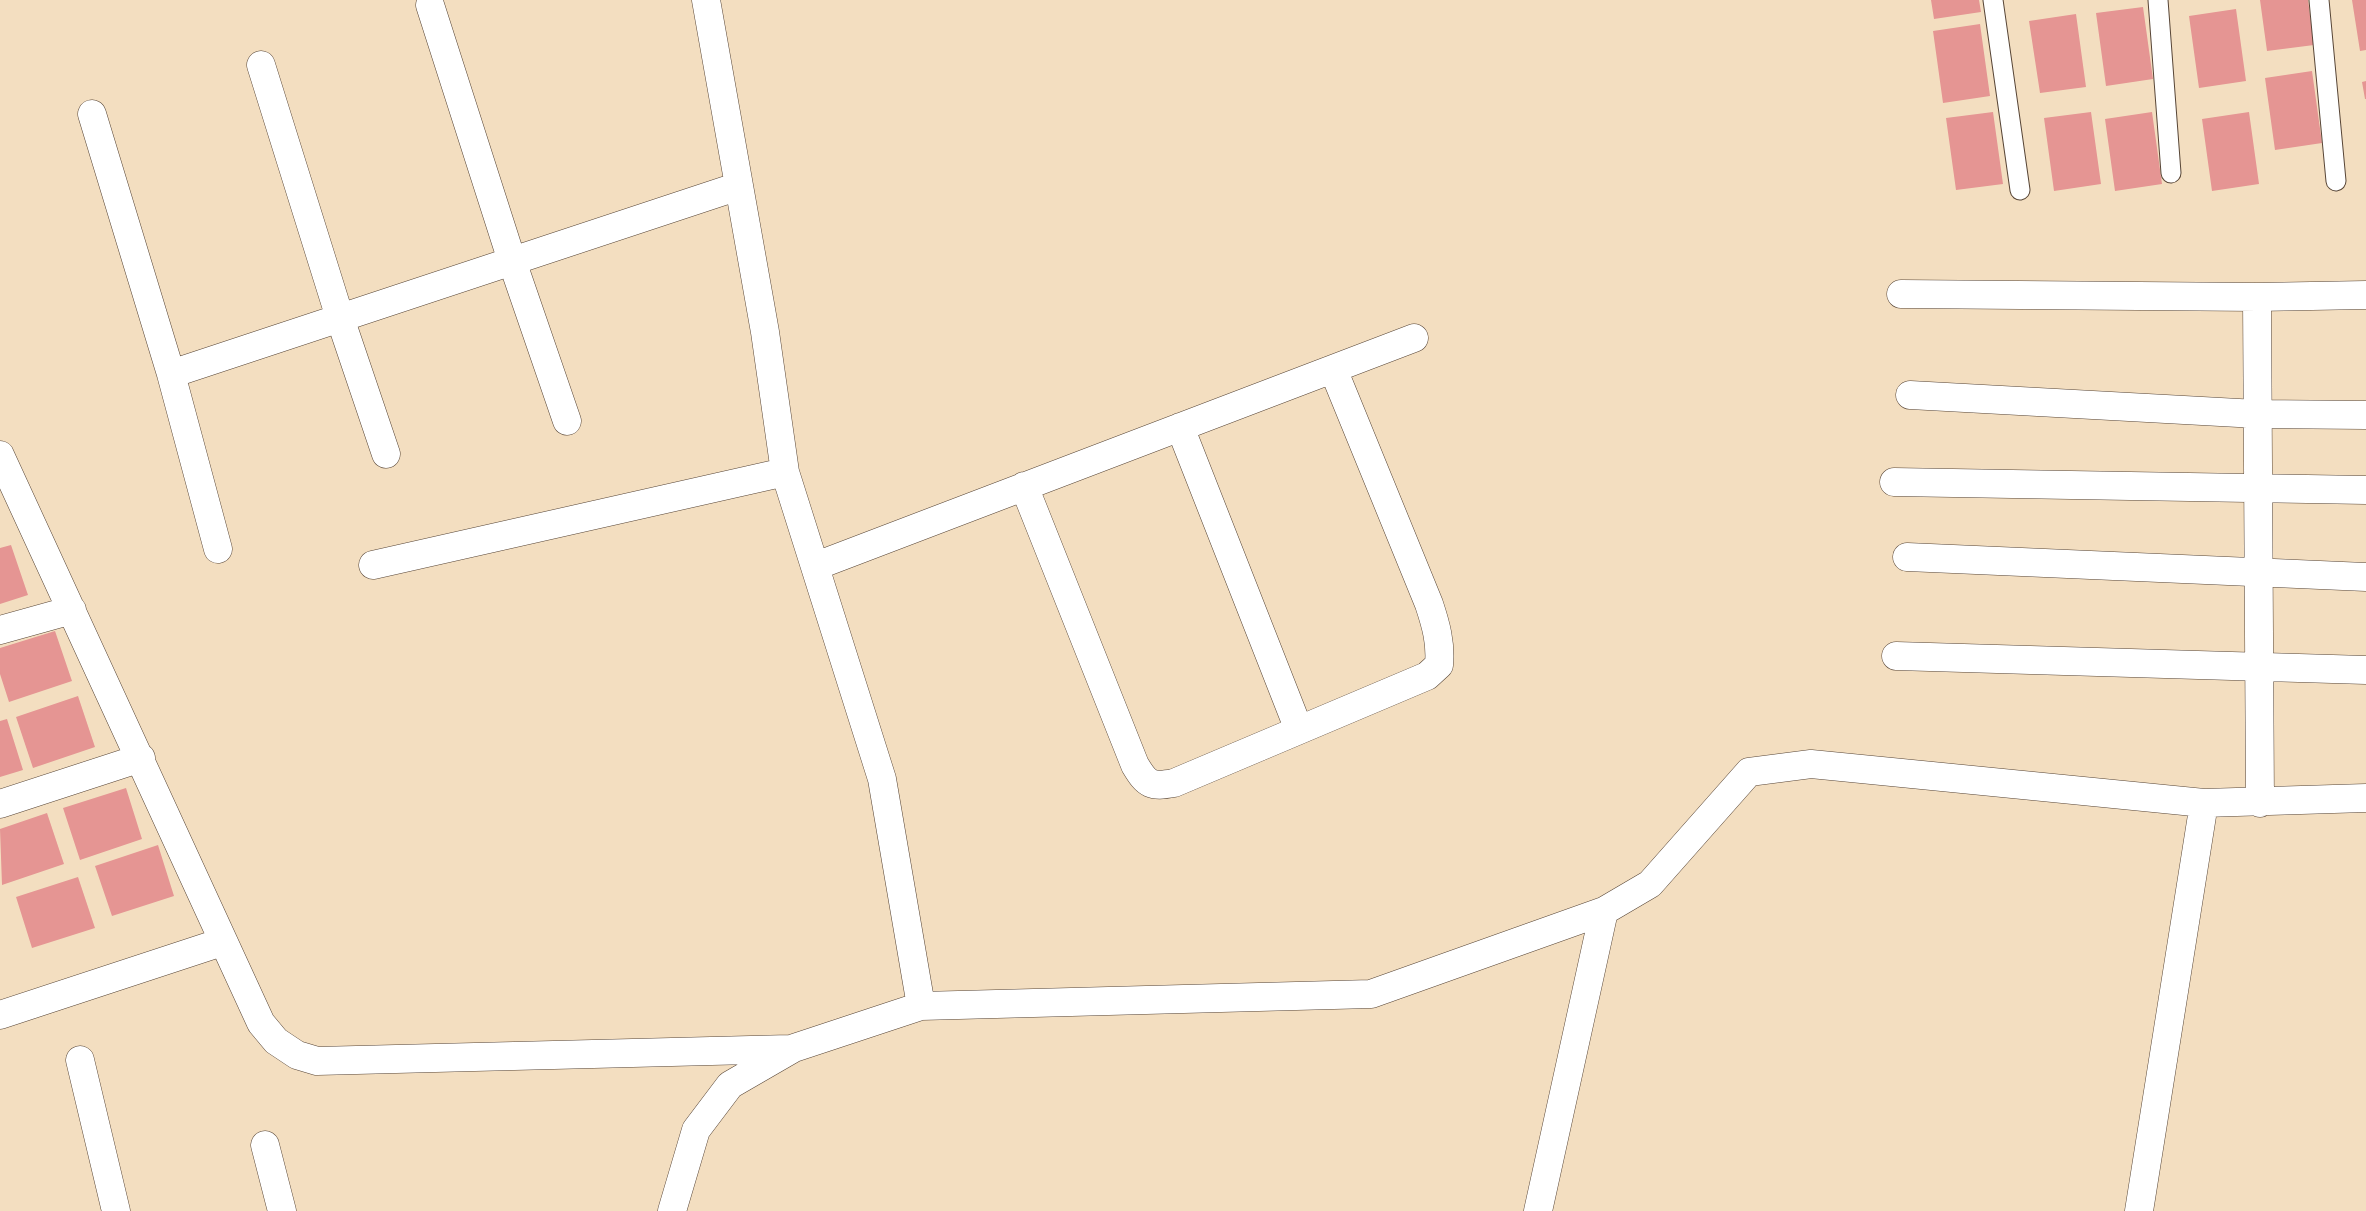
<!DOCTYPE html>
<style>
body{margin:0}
canvas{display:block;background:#f3dec0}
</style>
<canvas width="2366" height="1211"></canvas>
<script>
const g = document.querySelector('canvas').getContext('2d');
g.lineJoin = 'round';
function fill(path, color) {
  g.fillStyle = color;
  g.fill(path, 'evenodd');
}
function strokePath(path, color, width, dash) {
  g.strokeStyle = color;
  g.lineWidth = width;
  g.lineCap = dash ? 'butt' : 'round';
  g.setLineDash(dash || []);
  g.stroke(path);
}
fill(new Path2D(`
 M1931 0H1979L1981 12 1934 19Z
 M2260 0H2308L2314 45 2267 51Z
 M2352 0H2366V50L2360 51Z
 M2143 7 2153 79 2106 86 2096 13Z
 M2236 9 2246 81 2199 88 2189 16Z
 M2076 14 2086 87 2040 93 2029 21Z
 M1980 24 1990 96 1943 103 1933 31Z
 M2312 71 2322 143 2275 150 2265 78Z
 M2366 81V99H2365L2362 82Z
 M1993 112 2003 184 1956 190 1946 118Z
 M2091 112 2101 184 2054 191 2044 118Z
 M2152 112 2162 184 2115 191 2105 119Z
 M2249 112 2259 184 2212 191 2202 119Z
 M11 545 28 595 0 604V548Z
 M55 631 72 681 9 702 0 674V648Z
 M78 696 95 747 33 768 16 717Z
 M7 719 23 770 0 777V721Z
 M126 788 142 839 80 860 63 808Z
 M47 813 64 864 2 885 0 829Z
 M158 845 174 896 112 916 95 866Z
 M78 877 95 928 32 948 16 897Z`), '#e59593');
const lane = new Path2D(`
 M1993 0 2020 190
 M2158 0 2171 173
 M2319 0 2336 181`);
const street = new Path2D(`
 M706 0 765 332 785 472 882 779 921 1006
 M430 5 512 261 567 421
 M261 65 340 318 386 454
 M92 114 171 374 218 549
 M1901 294 2257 297 2366 295
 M2257 297 2260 803
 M171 374 739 186
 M1910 395 2257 414 2366 415
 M1180 427 1299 730
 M0 455 261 1023 276 1041 297 1055 317 1061 790 1049
 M1894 482 2366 490
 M1024 486 1135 765C1147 785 1151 787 1174 783L1427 676 1439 665C1441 643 1436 625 1429 604L1333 369
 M1907 557 2366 577
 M373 565 785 472
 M816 566 1414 338
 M0 630 72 610
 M1896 656 2366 670
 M0 804 141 758
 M0 1015 222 942
 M80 1060 116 1211
 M265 1145 282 1211
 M672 1211 696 1130 730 1085 794 1048 921 1006 1371 994 1604 911 1650 884 1749 772 1811 764 2204 803 2366 798
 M1538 1211 1604 911
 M2139 1211 2204 803`);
strokePath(lane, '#574536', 21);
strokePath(street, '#574536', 29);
strokePath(lane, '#fff', 19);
strokePath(street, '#fff', 28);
</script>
